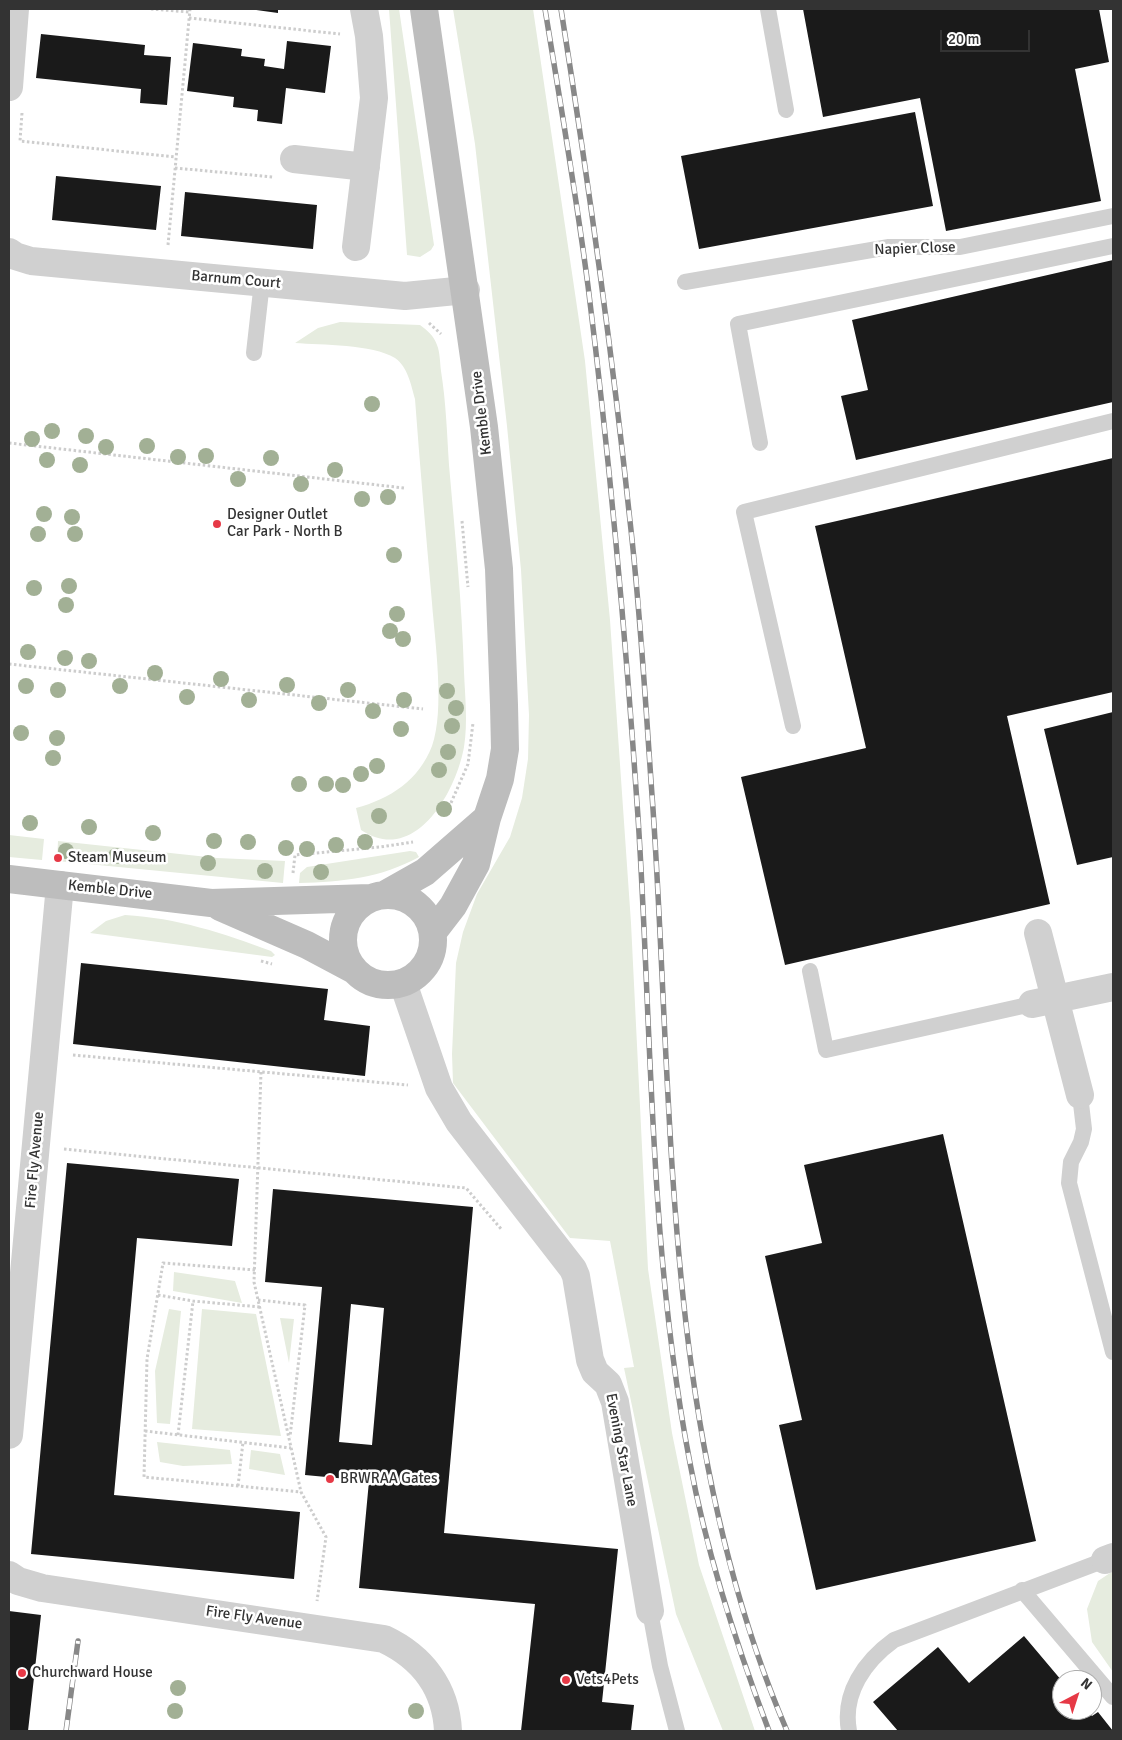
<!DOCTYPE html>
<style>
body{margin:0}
#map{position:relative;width:1122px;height:1740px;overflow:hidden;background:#fff;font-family:Signika,sans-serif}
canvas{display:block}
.frame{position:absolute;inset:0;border:10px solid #333;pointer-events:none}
.north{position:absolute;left:1052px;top:1670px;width:50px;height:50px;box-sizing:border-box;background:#fff;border:1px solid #adadad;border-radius:50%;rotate:40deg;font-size:14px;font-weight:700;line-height:20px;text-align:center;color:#333}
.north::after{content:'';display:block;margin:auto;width:18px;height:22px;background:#e63946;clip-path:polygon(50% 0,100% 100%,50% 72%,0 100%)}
.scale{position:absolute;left:940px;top:30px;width:90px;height:22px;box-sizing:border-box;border:2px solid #333;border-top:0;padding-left:6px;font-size:15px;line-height:18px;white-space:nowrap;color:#333;-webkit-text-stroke:4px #fff;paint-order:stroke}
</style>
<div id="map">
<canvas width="1122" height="1740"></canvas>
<div class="frame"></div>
<div class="north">N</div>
<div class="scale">20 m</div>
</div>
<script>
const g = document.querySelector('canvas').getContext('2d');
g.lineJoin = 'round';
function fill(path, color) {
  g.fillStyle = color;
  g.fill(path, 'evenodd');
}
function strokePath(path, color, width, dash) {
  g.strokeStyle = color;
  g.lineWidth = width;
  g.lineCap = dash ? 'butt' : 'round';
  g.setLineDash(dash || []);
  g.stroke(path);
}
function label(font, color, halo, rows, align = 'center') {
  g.font = font + ' Signika,sans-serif';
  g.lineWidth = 5;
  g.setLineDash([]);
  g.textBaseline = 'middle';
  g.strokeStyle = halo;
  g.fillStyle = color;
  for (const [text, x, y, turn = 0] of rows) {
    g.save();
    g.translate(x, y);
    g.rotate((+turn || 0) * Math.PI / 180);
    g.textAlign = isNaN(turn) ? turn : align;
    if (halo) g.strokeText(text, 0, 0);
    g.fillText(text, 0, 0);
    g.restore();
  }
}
fill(new Path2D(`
 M389 9H399L434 245 431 250 420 257 407 255Z
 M453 9H533L585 361 610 620 631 923 648 1269 672 1433 699 1565 755 1731H723L676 1614 624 1368 634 1367 610 1241 570 1238 453 1083 452 1054 456 963 463 932 477 894 510 837 522 798 528 759 529 715 521 570 507 426 475 144Z
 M340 322 420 325C427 330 434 336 437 345 440 352 440 363 441 371 446 402 447 433 449 465 455 534 462 603 464 672 465 696 468 723 464 747 456 792 415 866 361 830L356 808C390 799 419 780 432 746 445 710 435 642 432 603 426 535 420 467 415 399 411 385 408 367 395 358 372 344 322 345 295 343L318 328Z
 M9 835 44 839 42 860 9 857Z
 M58 841 217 858 285 861 283 883 57 861Z
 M410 851 416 852 419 857C381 878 342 882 299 883L300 873 307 867Z
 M125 915C177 918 223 933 271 951L275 955 272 957 90 933 106 921Z
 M174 1272 235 1281 242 1303 173 1291Z
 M169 1309 181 1311 170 1424 157 1423 155 1371Z
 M202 1309 256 1314 281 1436 192 1429Z
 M280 1318 294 1319 289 1363Z
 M157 1442 230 1450 232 1464 183 1466 160 1462Z
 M251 1450 280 1454 285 1475 249 1469Z
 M1113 1571V1672L1092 1642 1087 1609 1098 1581Z`), '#e6ecdf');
fill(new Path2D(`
 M249 9H278V13Z
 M803 9H1099L1109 62 1075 69 1101 201 946 231 920 98 823 117Z
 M41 34 145 45 144 55 171 57 167 105 140 103 141 89 36 78Z
 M287 41 331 46 325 93 286 88 282 124 257 121 258 110 233 107 234 97 187 91 193 43 242 49 241 56 265 59 264 66 284 69Z
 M915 112 933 206 699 249 681 156Z
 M56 176 161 186 156 230 52 220Z
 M185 192 317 205 313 249 181 236Z
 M1113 260V402L856 460 841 396 868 390 852 320Z
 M1113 458V692L1007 716 1050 904 785 965 741 777 866 748 815 526Z
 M1113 712V857L1077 865 1044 729Z
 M81 963 328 989 324 1020 370 1026 365 1076 73 1044Z
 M943 1134 1036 1541 816 1590 779 1425 802 1420 765 1256 822 1243 804 1165Z
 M67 1163 239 1179 232 1246 137 1238 114 1495 300 1512 294 1579 31 1554Z
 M273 1189 473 1207 444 1533 618 1549 602 1702 634 1705 631 1731H521L535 1604 359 1588 369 1481 305 1475 322 1287 265 1282ZM351 1304 384 1308 372 1445 339 1442Z
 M9 1611 41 1615 28 1731H9Z
 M1024 1636 1062 1681V1710H1087L1092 1716 1098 1712 1113 1731H898L873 1702 938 1647 969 1683Z`), '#1a1a1a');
strokePath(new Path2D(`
 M151 9 189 12
 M189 18 340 34
 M22 113 20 141 176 157
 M175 168 273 177
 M168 245 190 9
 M429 323 441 334
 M9 443 404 488
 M462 521 468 587
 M9 664 423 709
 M447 812 468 764 473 723
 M293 873 295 855 380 847 413 842
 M261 961 272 964
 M73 1055 408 1085
 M261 1072 254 1282 301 1492 326 1537 317 1601
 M64 1149 466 1188 502 1230
 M255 1270 163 1263 147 1359 144 1477 301 1492
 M158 1295 193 1301 260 1307
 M258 1300 305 1305 290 1437
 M145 1431 291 1448
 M178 1435 193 1301
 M238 1486 243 1442`), '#cdcdcd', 3, [2.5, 2.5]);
strokePath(new Path2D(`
 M768 9 786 110
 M685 282 889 247H960L1113 216
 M254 353 262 282
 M760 443 738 324 1113 246
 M793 726 744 512 1113 421
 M810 971 826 1050 1032 1004
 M1080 1095 1084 1129 1081 1142 1071 1162 1069 1183 1113 1352
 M1022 1590 1113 1697
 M650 1611 660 1666 677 1731
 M849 1731C842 1693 865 1661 894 1640L1105 1560`), '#d0d0d0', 16);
strokePath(new Path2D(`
 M9 87 15 9
 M294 159 366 167
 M356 247 374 98 369 36 364 9
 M9 252 15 256 31 261 405 296 466 290
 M1038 933 1080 1095
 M403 983 439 1088 459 1122 573 1269 576 1276 590 1360 595 1372 608 1384 615 1402 650 1611
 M1032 1004 1113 987
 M9 1435 60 885
 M1105 1560 1113 1557
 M9 1575 18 1581 42 1588 384 1639C422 1657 446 1688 448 1731`), '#d0d0d0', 28);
strokePath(new Path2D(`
 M424 9 484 427 499 569 504 705 505 749 500 779 487 818 476 864 453 906 433 932
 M9 879 211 903 370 898
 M386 894 425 872 487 818
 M343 940a45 45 0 1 1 90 0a45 45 0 1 1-90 0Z
 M220 907 307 945 354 970`), '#bdbdbd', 28);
const rail = new Path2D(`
 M545 9C560 101 576 193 588 286 610 462 626 640 638 817 652 1032 649 1251 690 1463 707 1555 736 1644 769 1731
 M561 9C588 179 612 350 630 521 641 617 646 713 653 809 674 1119 662 1440 787 1731
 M66 1731 78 1641`);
strokePath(rail, '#888', 5.5);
strokePath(rail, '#fff', 4, [11]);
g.fillStyle = '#a2b095';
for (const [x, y] of [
 [372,404],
 [52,431],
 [86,436],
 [32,439],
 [147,446],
 [106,447],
 [206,456],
 [178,457],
 [271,458],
 [47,460],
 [80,465],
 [335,470],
 [238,479],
 [301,484],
 [388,497],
 [362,499],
 [44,514],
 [72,517],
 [38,534],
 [75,534],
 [394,555],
 [69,586],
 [34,588],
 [66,605],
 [397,614],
 [390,631],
 [403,639],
 [28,652],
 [65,658],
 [89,661],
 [155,673],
 [221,679],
 [287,685],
 [26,686],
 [120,686],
 [58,690],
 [348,690],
 [447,691],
 [187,697],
 [249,700],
 [404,700],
 [319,703],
 [456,708],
 [373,711],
 [452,726],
 [401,729],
 [21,733],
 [57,738],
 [448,752],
 [53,758],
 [377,766],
 [439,770],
 [361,774],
 [299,784],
 [326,784],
 [343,785],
 [444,809],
 [379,816],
 [30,823],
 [89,827],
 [153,833],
 [214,841],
 [248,842],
 [365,842],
 [336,845],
 [286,848],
 [307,849],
 [66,851],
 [116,856],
 [208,863],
 [265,871],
 [321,872],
 [178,1688],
 [175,1711],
 [416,1711]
]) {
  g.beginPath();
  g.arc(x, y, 8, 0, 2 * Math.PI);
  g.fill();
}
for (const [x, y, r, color] of [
 [217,524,5,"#e63946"],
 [58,858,5,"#e63946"],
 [330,1479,5,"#e63946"],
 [22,1673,5,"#e63946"],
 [566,1680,5,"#e63946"]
]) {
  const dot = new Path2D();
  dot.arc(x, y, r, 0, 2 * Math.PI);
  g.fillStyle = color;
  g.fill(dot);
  strokePath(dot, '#fff', 2);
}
label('15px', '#333', '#fff', [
 ["Napier Close",915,249,-2],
 ["Barnum Court",236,280,5],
 ["Kemble Drive",482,413,-97],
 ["Kemble Drive",110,890,6],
 ["Fire Fly Avenue",35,1160,-85],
 ["Evening Star Lane",621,1450,79],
 ["Fire Fly Avenue",254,1618,8]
]);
label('15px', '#333', '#fff', [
 ["Designer Outlet",227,515],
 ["Car Park - North B",227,532],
 ["Steam Museum",68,858],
 ["BRWRAA Gates",340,1479],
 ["Churchward House",32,1673],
 ["Vets4Pets",576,1680]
], 'left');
</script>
